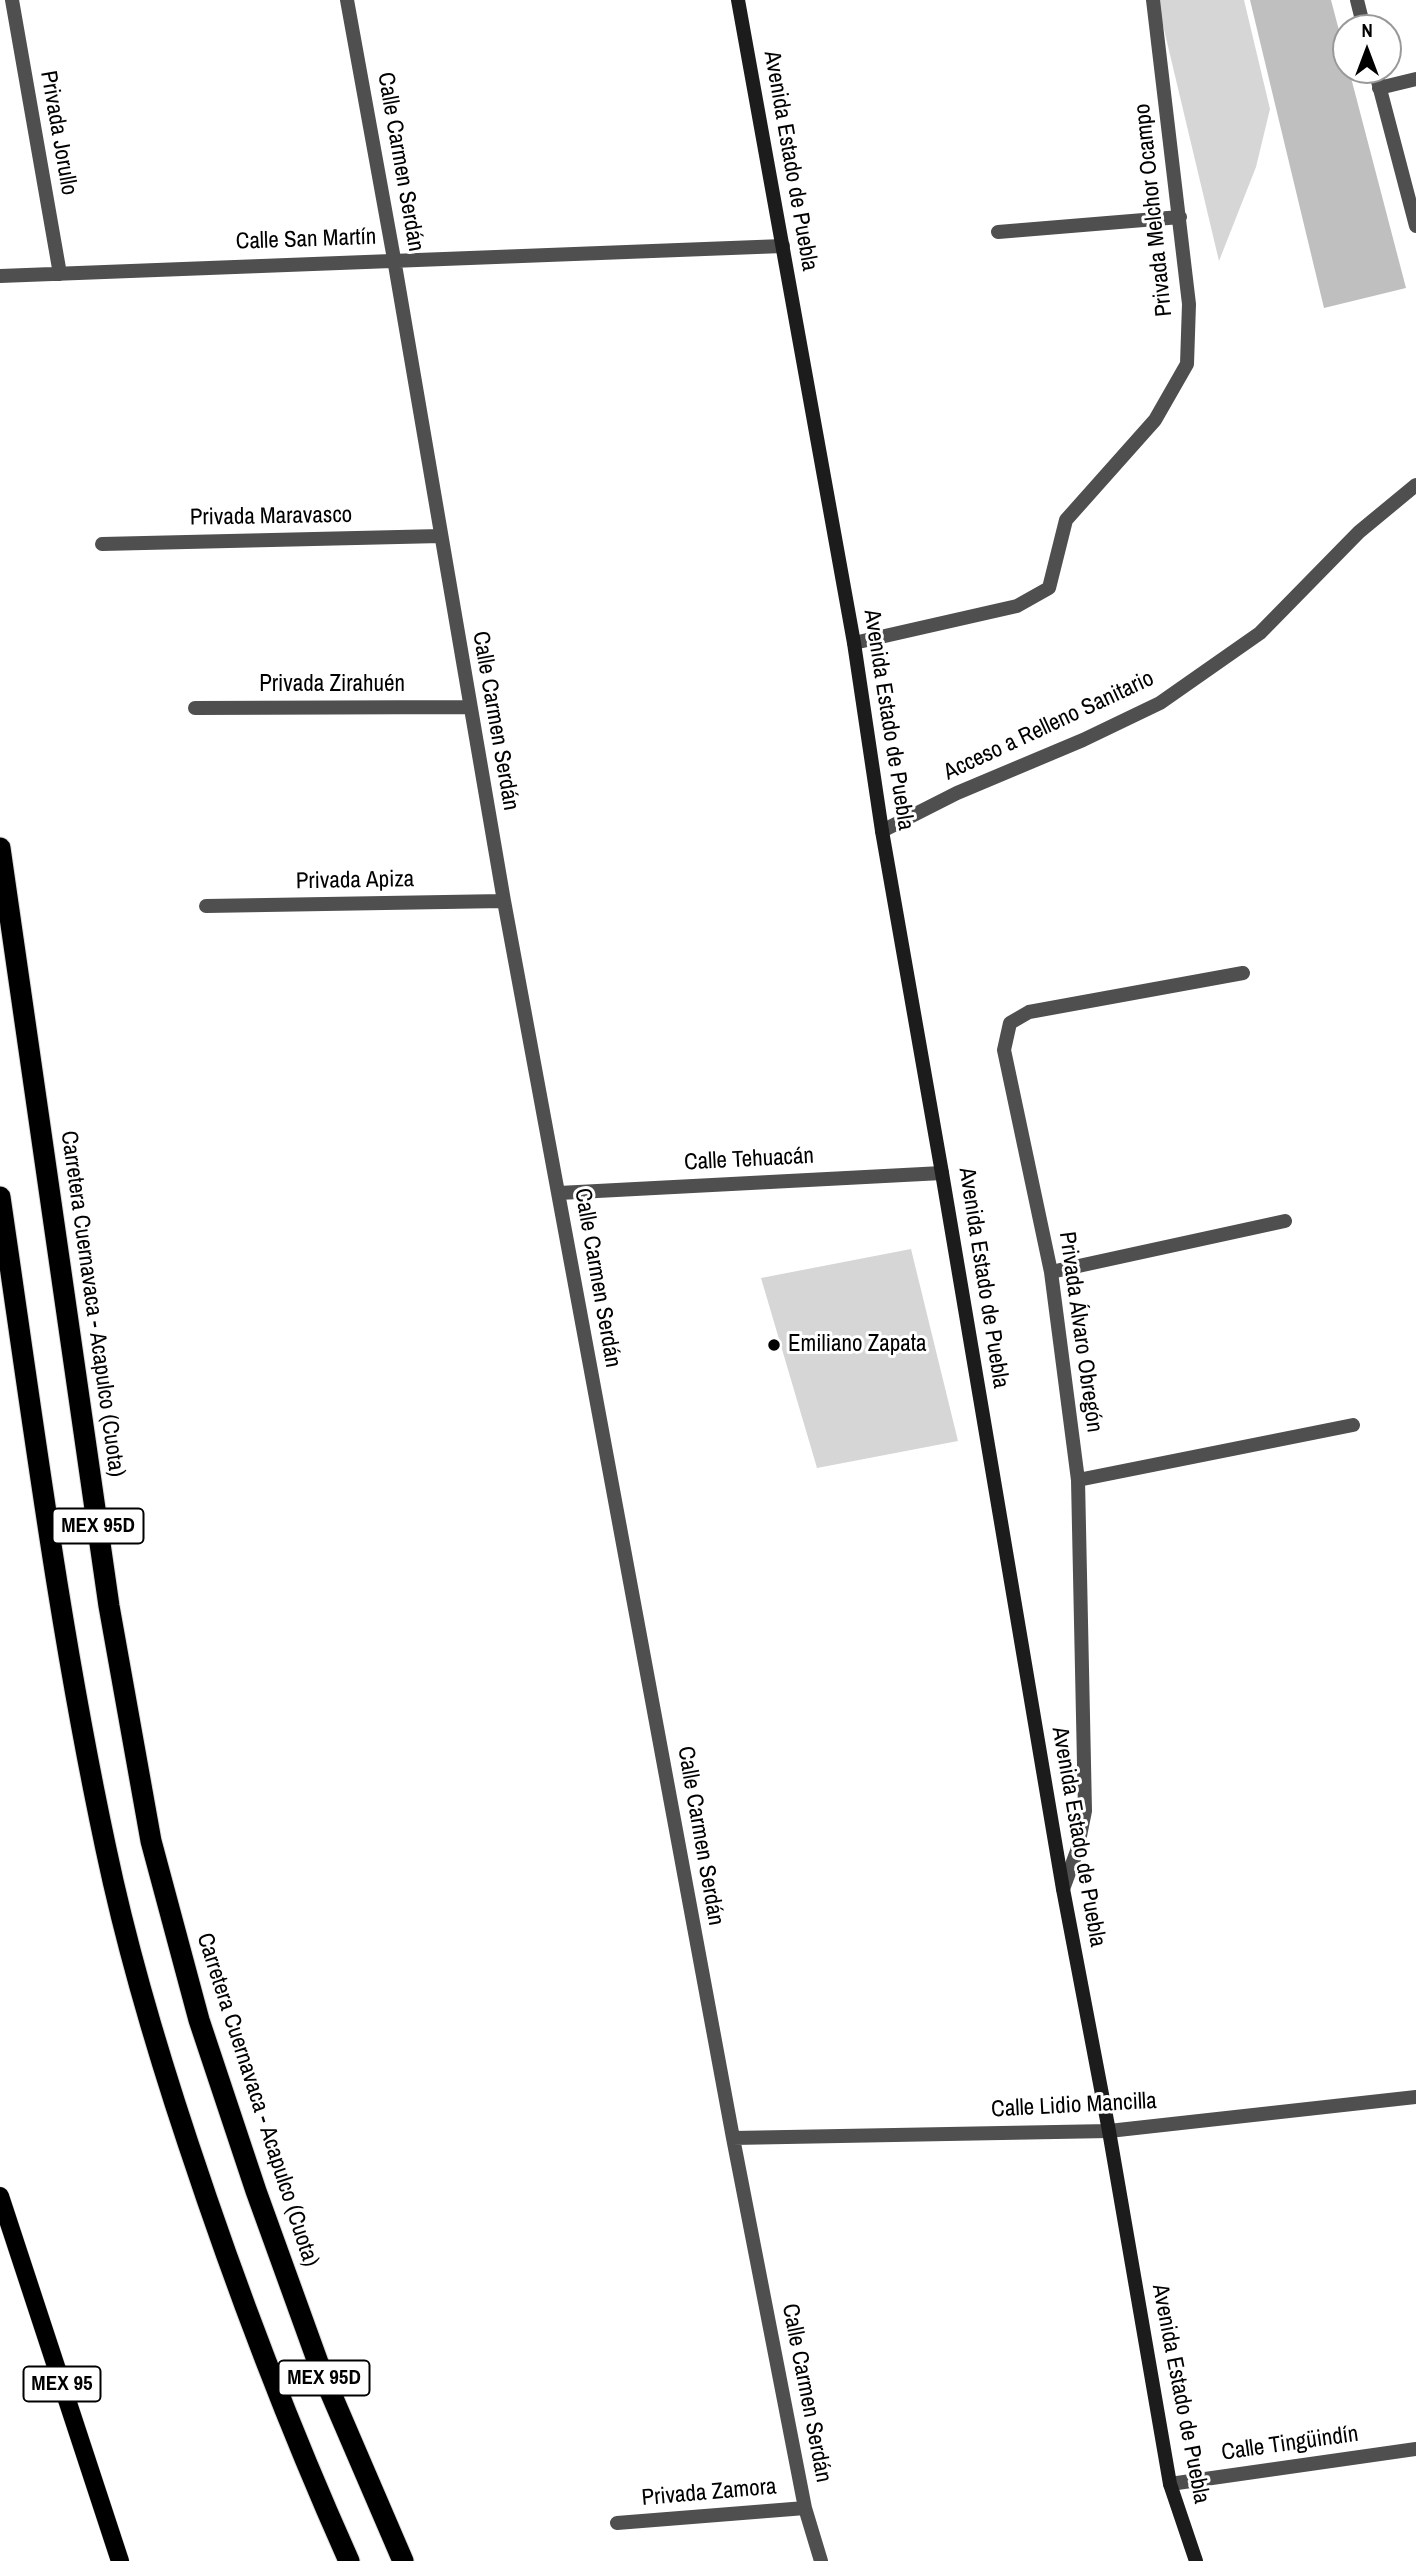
<!DOCTYPE html>
<meta charset="utf-8">
<style>
body{margin:0}
#map{position:relative;width:1416px;height:2561px;overflow:hidden;background:#fff;font-family:"Archivo Narrow",sans-serif}
canvas{display:block}
.north{position:absolute;left:1332px;top:14px;width:70px;height:70px;box-sizing:border-box;background:#fff;border:2px solid #999;border-radius:50%;rotate:0deg;font-size:19px;font-weight:700;line-height:28px;text-align:center;color:#000}
.north::after{content:'';display:block;margin:auto;width:24px;height:32px;background:#000;clip-path:polygon(50% 0,100% 100%,50% 72%,0 100%)}
</style>
<div id="map">
<canvas width="1416" height="2561"></canvas>
<div class="north">N</div>
</div>
<script>
const g = document.querySelector('canvas').getContext('2d');
g.lineJoin = 'round';
function fill(path, color) {
  g.fillStyle = color;
  g.fill(path, 'evenodd');
}
function strokePath(path, color, width, dash) {
  g.strokeStyle = color;
  g.lineWidth = width;
  g.lineCap = dash ? 'butt' : 'round';
  g.setLineDash(dash || []);
  g.stroke(path);
}
function label(font, color, halo, rows, align = 'center') {
  g.font = font + ' "Archivo Narrow",sans-serif';
  g.lineWidth = 6;
  g.setLineDash([]);
  g.textBaseline = 'middle';
  g.strokeStyle = halo;
  g.fillStyle = color;
  for (const [text, x, y, turn = 0] of rows) {
    g.save();
    g.translate(x, y);
    g.rotate((+turn || 0) * Math.PI / 180);
    g.textAlign = isNaN(turn) ? turn : align;
    if (halo) g.strokeText(text, 0, 0);
    g.fillText(text, 0, 0);
    g.restore();
  }
}
fill(new Path2D(`
 M1157 0H1244L1270 109 1256 167 1219 261Z
 M911 1249 958 1441 817 1468 761 1278Z`), '#d6d6d6');
fill(new Path2D(`
 M1250 0H1331L1346 57V70H1349L1406 288 1324 308Z`), '#bfbfbf');
const primary = new Path2D(`
 M0 2196 120 2561`);
const highway = new Path2D(`
 M0 848 109 1606 151 1841 199 2020 256 2191 320 2368 403 2561
 M0 1197C32 1415 60 1634 106 1849 127 1949 156 2047 188 2143 235 2285 288 2425 349 2561`);
strokePath(primary, '#dbdbdb', 19);
strokePath(highway, '#dbdbdb', 23);
strokePath(new Path2D(`
 M12 0 60 274
 M347 0 394 259 504 901 733 2138 805 2508 821 2561
 M1357 0 1364 28
 M1375 70 1416 226
 M1379 88 1416 79
 M998 232 1180 217
 M0 276 783 246
 M102 544 441 536
 M854 643 1017 606 1049 588 1066 520 1155 420 1187 364 1189 304 1153 0
 M195 708 469 707
 M882 831 957 793 1083 740 1160 703 1260 633 1359 532 1416 485
 M206 906 504 901
 M559 1193 942 1173
 M1051 1272 1285 1221
 M1078 1480 1353 1425
 M1063 1889 1077 1851 1085 1811 1078 1480 1051 1272 1004 1050 1010 1023 1029 1012 1243 973
 M733 2138 1109 2131 1416 2097
 M1170 2484 1416 2449
 M617 2523 805 2508`), '#4f4f4f', 14);
strokePath(new Path2D(`
 M738 0 854 643 882 831 942 1173 1063 1889 1109 2131 1170 2484 1196 2561`), '#1c1c1c', 14);
strokePath(primary, '#000', 18);
strokePath(highway, '#000', 21);
for (const [x, y, r, color] of [
 [774,1345,7,"#000"]
]) {
  const dot = new Path2D();
  dot.arc(x, y, r, 0, 2 * Math.PI);
  g.fillStyle = color;
  g.fill(dot);
  strokePath(dot, '#fff', 2.5);
}
for (const [x, y, w] of [
 [98,1526,91],
 [324,2378,91],
 [62,2384,77]
]) {
  const box = new Path2D();
  box.roundRect(x - w / 2, y - 17.5, w, 35, 5);
  g.fillStyle = '#fff';
  g.fill(box);
  strokePath(box, '#000', 2);
}
label('bold 21px', '#000', null, [
 ["MEX 95D",98,1526],
 ["MEX 95D",324,2378],
 ["MEX 95",62,2384]
]);
label('23px', '#000', '#fff', [
 ["Privada Jorullo",58,133,80],
 ["Avenida Estado de Puebla",790,161,80],
 ["Calle Carmen Serdán",400,162,80],
 ["Privada Melchor Ocampo",1154,210,-96],
 ["Calle San Martín",306,240,-2],
 ["Privada Maravasco",271,517,-1],
 ["Privada Zirahuén",332,685],
 ["Avenida Estado de Puebla",888,720,81],
 ["Calle Carmen Serdán",495,721,80],
 ["Acceso a Relleno Sanitario",1049,726,-25],
 ["Privada Apiza",355,881,-1],
 ["Calle Tehuacán",749,1160,-3],
 ["Calle Carmen Serdán",597,1278,80],
 ["Avenida Estado de Puebla",983,1278,81],
 ["Carretera Cuernavaca - Acapulco (Cuota)",92,1304,82],
 ["Privada Álvaro Obregón",1080,1332,82],
 ["Calle Carmen Serdán",700,1836,80],
 ["Avenida Estado de Puebla",1078,1837,80],
 ["Carretera Cuernavaca - Acapulco (Cuota)",257,2100,72],
 ["Calle Lidio Mancilla",1074,2106,-3],
 ["Calle Carmen Serdán",806,2393,79],
 ["Avenida Estado de Puebla",1180,2394,79],
 ["Calle Tingüindín",1290,2444,-8],
 ["Privada Zamora",709,2493,-5]
]);
label('23px', '#000', '#fff', [
 ["Emiliano Zapata",788,1345]
], 'left');
</script>
